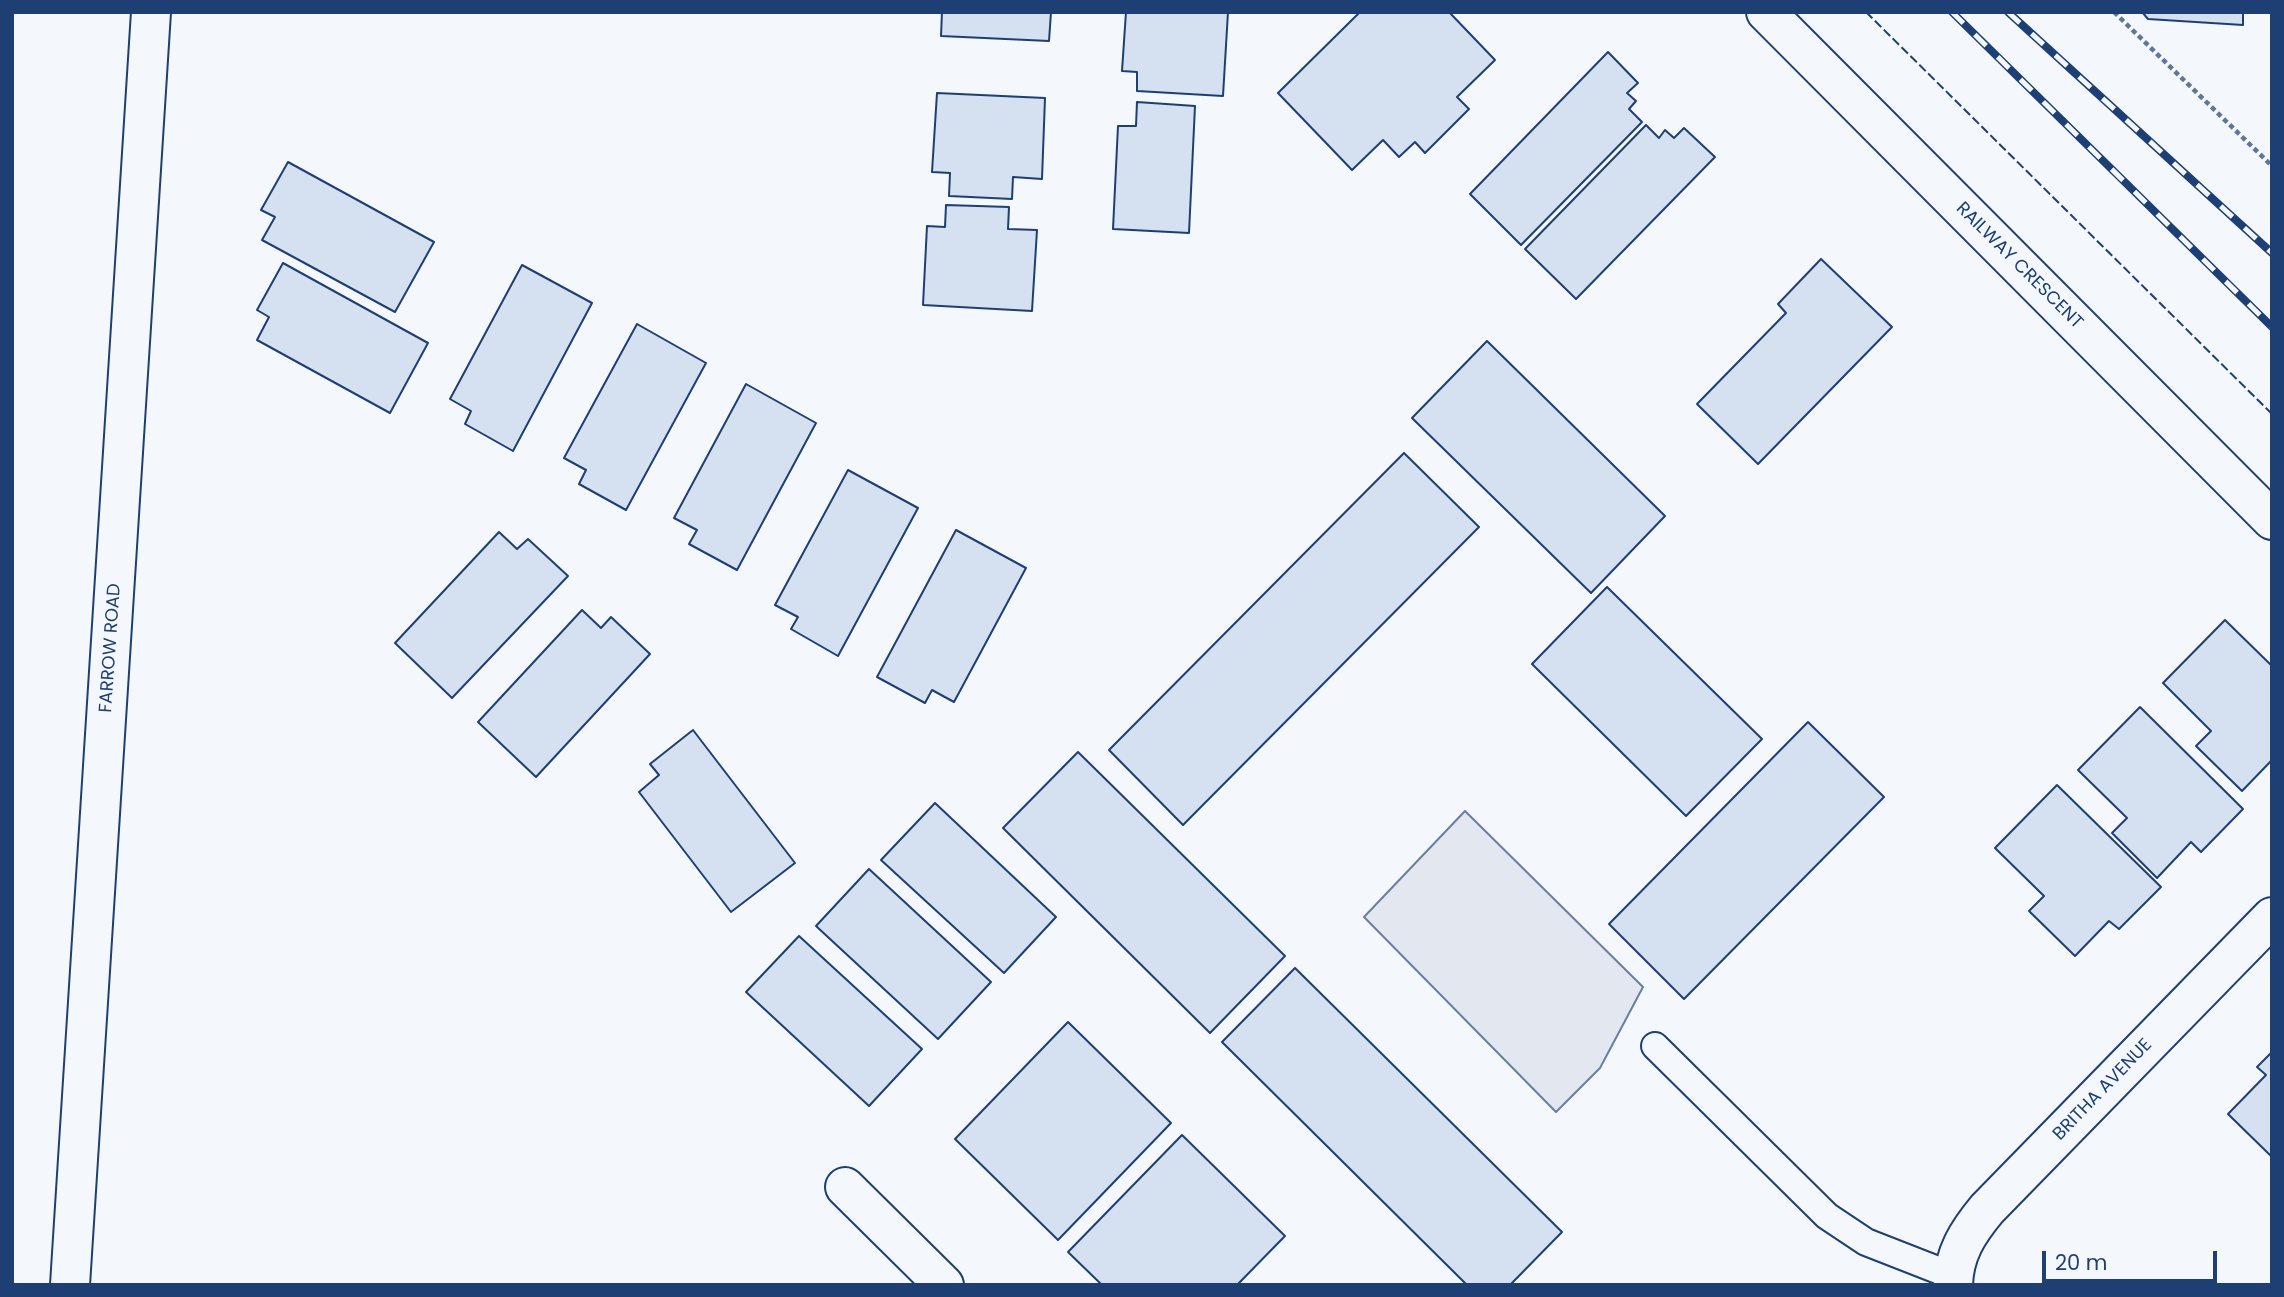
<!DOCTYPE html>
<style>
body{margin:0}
#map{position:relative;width:2284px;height:1297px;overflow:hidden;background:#f4f7fb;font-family:Poppins,sans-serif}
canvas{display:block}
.frame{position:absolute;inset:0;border:14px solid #1d3f73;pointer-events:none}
.scale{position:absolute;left:2042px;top:1251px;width:175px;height:32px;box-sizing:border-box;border:4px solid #1d3f73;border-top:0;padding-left:9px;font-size:21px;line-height:24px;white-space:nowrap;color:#1d3f73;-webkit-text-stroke:5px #f4f7fb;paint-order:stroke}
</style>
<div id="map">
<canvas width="2284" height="1297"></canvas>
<div class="frame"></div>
<div class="scale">20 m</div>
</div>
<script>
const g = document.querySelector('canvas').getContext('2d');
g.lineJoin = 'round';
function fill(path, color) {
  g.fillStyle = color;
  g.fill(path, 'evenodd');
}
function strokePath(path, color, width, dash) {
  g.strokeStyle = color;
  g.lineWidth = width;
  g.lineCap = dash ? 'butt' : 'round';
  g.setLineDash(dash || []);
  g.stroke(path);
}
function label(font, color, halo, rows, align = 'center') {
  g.font = font + ' Poppins,sans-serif';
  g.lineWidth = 5;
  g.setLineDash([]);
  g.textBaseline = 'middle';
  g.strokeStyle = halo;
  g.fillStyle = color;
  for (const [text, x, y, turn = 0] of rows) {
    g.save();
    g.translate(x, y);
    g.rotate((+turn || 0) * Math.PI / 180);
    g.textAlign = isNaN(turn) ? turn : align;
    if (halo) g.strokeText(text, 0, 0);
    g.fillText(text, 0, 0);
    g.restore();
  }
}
const parking = new Path2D(`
 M1465 811 1643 987 1600 1068 1556 1112 1364 917Z`);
fill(parking, '#e3e8f0');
strokePath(parking, '#687fa3', 2);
const building = new Path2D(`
 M942 12H1051L1049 41 941 36Z
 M1126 12H1228L1223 96 1137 91V72L1122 71Z
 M1360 12H1449L1495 60 1457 97 1469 109 1425 153 1415 142 1399 157 1383 140 1352 170 1278 93Z
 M2142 12H2243V25L2148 19Z
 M1608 52 1638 83 1627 93 1636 101 1629 109 1642 122 1521 245 1470 194Z
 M937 93 1045 98 1042 179 1013 177 1012 199 949 196 950 173 932 172Z
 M1137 102 1195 106 1189 233 1113 229 1118 126H1136Z
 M1646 125 1659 138 1665 130 1674 138 1684 128 1715 157 1576 299 1525 249Z
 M288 162 434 242 395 312 262 240 275 217 261 210Z
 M946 205 1009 207 1008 229 1037 230 1032 311 923 305 927 226 945 227Z
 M1821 259 1892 327 1758 464 1697 404 1786 313 1778 304Z
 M283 263 428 343 390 413 257 340 269 317 257 310Z
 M522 265 592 303 513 451 465 424 471 411 450 399Z
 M637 324 706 363 626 510 579 484 586 470 564 458Z
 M1487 341 1665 516 1591 593 1412 418Z
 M746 384 816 423 737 570 689 544 697 530 674 518Z
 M1404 453 1479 527 1183 825 1109 750Z
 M848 470 918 508 838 656 791 629 798 617 775 605Z
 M956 530 1026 568 954 702 932 690 925 703 877 677Z
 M499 532 517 549 528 539 568 576 452 698 395 643Z
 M1607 587 1762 739 1686 816 1532 664Z
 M582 610 601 628 611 617 650 654 536 777 478 722Z
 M2225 620 2272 666V760L2242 791 2196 746 2211 731 2163 683Z
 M2140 707 2243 809 2201 852 2191 842 2157 878 2112 833 2127 818 2078 770Z
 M1808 722 1884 797 1684 999 1609 924Z
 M693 730 795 863 731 912 639 792 659 775 650 764Z
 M1078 752 1285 956 1210 1033 1003 828Z
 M2057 785 2161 887 2119 929 2109 921 2075 956 2029 911 2044 896 1995 848Z
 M935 803 1056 917 1004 973 881 860Z
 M869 869 991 982 938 1039 816 926Z
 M799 936 922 1049 869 1106 746 992Z
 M1295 968 1562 1232 1510 1285H1467L1222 1042Z
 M1068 1022 1171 1123 1058 1240 955 1139Z
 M2272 1052V1157L2228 1114 2266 1075 2257 1067Z
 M1182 1135 1285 1236 1237 1285H1102L1068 1252Z`);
fill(building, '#d5e0f0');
strokePath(building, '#1d3f73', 2);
const lane = new Path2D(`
 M1655 1046 1827 1216 1866 1242 1953 1276`);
const street = new Path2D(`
 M1766 12 2272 520
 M845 1187 944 1285
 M70 1285 151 12
 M1953 1285C1954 1254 1967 1233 1987 1209L2272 917`);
strokePath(lane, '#1d3f73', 30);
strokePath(street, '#1d3f73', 42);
strokePath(new Path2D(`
 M2114 12 2272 166`), '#5e769c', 4.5, [5, 3.5]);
strokePath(lane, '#f4f7fb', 26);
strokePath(street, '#f4f7fb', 38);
const rail = new Path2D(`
 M1952 12 2272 327
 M2008 12 2272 253`);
strokePath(rail, '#1d3f73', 8);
strokePath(rail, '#f4f7fb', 5, [16]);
strokePath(new Path2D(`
 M1866 12 2272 414`), '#1d3f73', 2, [9, 3.5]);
label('18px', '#1d3f73', '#f4f7fb', [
 ["RAILWAY CRESCENT",2019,266,45],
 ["FARROW ROAD",111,648,-86],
 ["BRITHA AVENUE",2103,1090,-46]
]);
</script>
